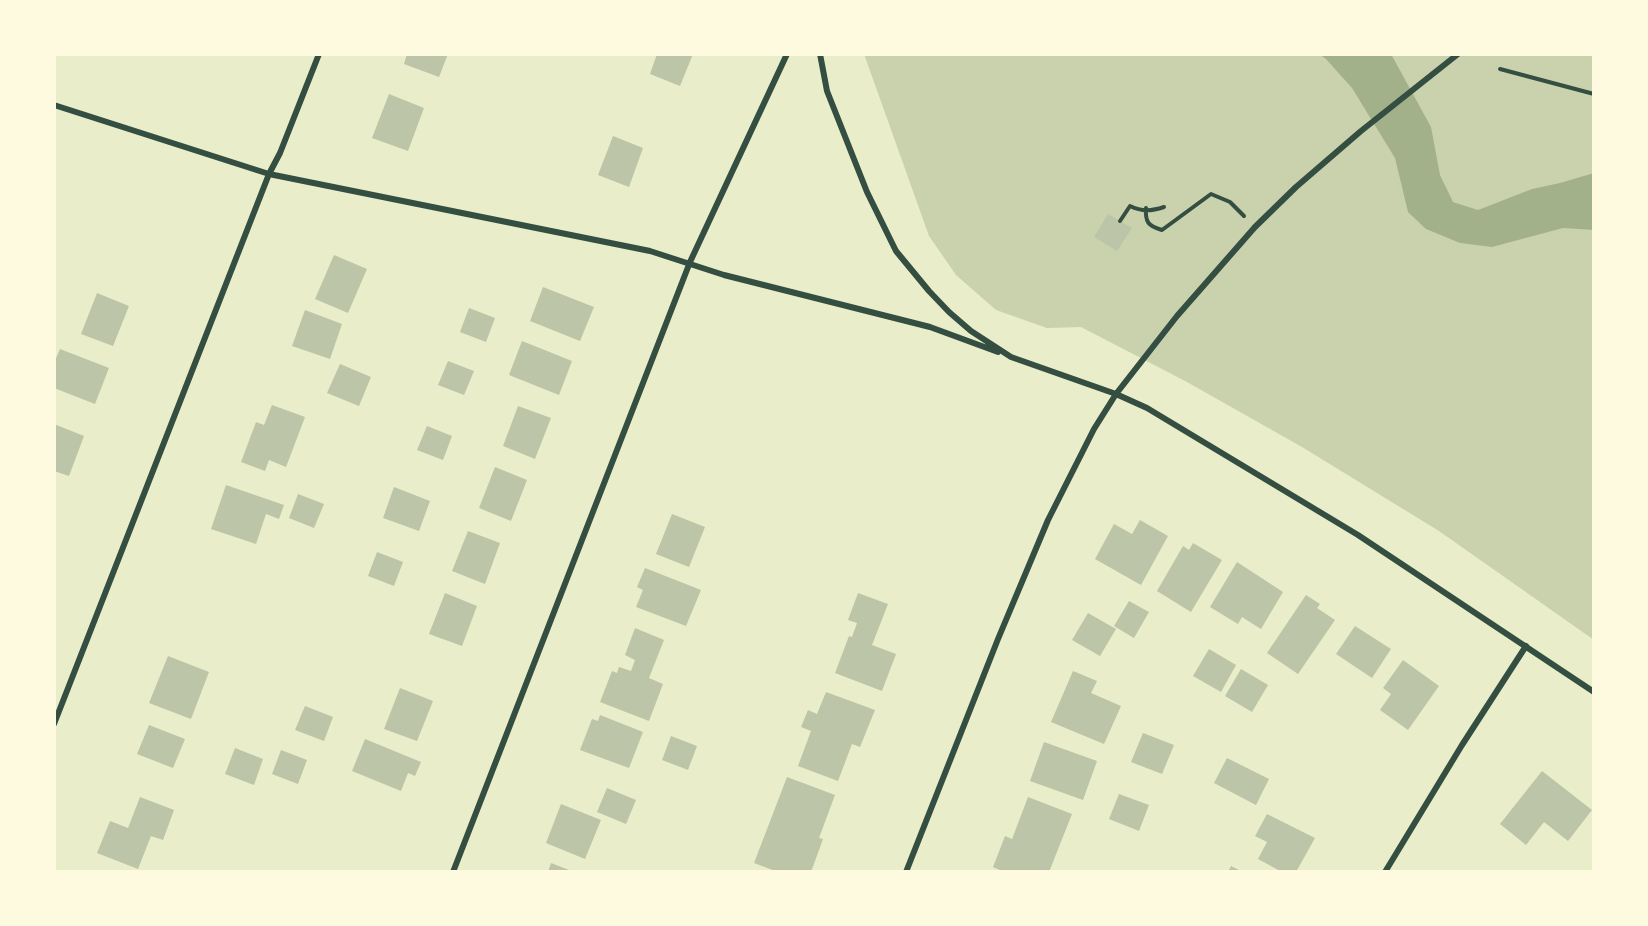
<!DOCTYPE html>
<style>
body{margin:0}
#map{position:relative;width:1648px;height:926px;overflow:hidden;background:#e9edc9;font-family:Rubik,sans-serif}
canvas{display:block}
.frame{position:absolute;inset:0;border:56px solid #fefae0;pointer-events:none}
</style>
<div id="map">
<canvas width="1648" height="926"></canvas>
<div class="frame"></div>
</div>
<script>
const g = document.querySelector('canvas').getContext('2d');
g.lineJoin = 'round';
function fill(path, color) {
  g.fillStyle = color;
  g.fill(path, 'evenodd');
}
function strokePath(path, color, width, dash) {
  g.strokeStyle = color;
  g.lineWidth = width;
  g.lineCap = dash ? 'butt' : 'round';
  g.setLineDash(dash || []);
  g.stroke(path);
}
fill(new Path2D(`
 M864 54H1594V640L1439 531 1302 447 1187 382 1081 327 1047 328 996 310 956 275 929 236Z`), '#cad2ad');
fill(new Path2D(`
 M1319 54H1391L1431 127 1440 175 1453 202 1478 210 1532 189 1560 183 1594 173V230L1563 228 1492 247 1460 243 1426 229 1408 212 1395 158 1352 88 1326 59Z`), '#a3b18a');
fill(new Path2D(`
 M407 54H448L439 77 404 64Z
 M657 54H693L680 86 650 74Z
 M389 94 424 108 408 151 372 138Z
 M613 136 643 148 629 187 598 175Z
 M1108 214 1132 228 1117 251 1094 237Z
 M334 255 367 269 348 313 315 299Z
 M543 287 594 307 580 341 530 321Z
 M97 293 129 306 113 346 81 334Z
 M469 308 495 318 486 342 460 332Z
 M305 310 342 324 330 359 292 346Z
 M522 341 572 361 559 395 509 375Z
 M60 349 109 368 95 404 54 388V363Z
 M448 361 474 371 464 395 438 385Z
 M340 364 371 377 359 406 327 393Z
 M272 405 305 417 286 467 269 460 265 471 241 462 256 422 264 425Z
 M518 406 551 418 535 459 503 446Z
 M54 424 84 436 69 476 54 471Z
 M427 426 452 436 443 460 417 450Z
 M495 467 527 480 511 521 479 508Z
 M226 485 284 505 279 519 266 514 256 544 211 529Z
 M394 487 430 501 419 531 383 518Z
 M298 494 324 504 314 528 289 518Z
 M672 514 705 527 689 567 656 554Z
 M1140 520 1168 536 1141 585 1095 559 1114 524 1132 534Z
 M468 531 500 543 485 584 452 571Z
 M1193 543 1222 560 1191 612 1157 591 1183 546 1189 550Z
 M377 552 403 562 394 586 368 576Z
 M1237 562 1283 592 1261 629 1242 617 1238 624 1210 607Z
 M645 568 701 590 686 626 636 607 643 590 637 587Z
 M445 593 477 606 462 646 429 634Z
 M858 593 888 604 872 645 896 654 882 691 835 673 849 636 852 637 857 623 848 620Z
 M1306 595 1320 604 1317 608 1335 620 1298 674 1267 653Z
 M1129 601 1149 612 1134 638 1114 626Z
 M1088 613 1116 629 1100 656 1072 640Z
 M1355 626 1391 649 1372 678 1336 654Z
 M635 628 664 640 649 678 663 684 649 721 600 702 612 671 617 673 619 667 631 671 635 660 625 655Z
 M1209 649 1236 665 1221 692 1193 676Z
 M168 656 209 672 191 719 149 703Z
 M1403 660 1439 686 1408 730 1380 710 1391 694 1383 688Z
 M1241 669 1268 685 1252 712 1225 696Z
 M1073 671 1097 681 1091 693 1121 706 1104 744 1051 722Z
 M400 688 433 701 417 741 384 729Z
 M826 692 875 710 860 747 852 744 838 781 798 766 811 731 801 727 808 710 817 714Z
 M305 706 333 717 324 741 295 730Z
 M600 715 643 732 629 768 580 750 592 719 598 721Z
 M149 725 185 739 173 768 137 754Z
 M1143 733 1174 745 1162 774 1131 762Z
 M671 736 697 746 688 770 662 760Z
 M365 739 421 762 415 776 408 773 401 791 352 771Z
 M1044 742 1097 761 1083 800 1030 781Z
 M235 748 263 759 254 785 225 774Z
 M281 750 307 760 298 784 272 774Z
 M1227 758 1269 779 1256 805 1214 783Z
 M1542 771 1592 810 1568 841 1544 822 1526 845 1500 824Z
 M787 777 835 795 819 838 823 839 811 872H778L754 863Z
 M607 788 636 800 626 824 597 812Z
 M1119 794 1149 805 1139 831 1109 819Z
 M140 797 174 810 163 840 151 836 138 869 97 853 110 821 128 828Z
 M1028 797 1072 814 1049 872H1004L993 867 1005 836 1012 839Z
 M561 804 601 820 585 859 546 843Z
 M1267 814 1315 838 1296 872H1282L1258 859 1267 842 1255 836Z
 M551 863 574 872H548Z
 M1231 866 1243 872H1228Z`), '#bcc5a7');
strokePath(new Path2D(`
 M1500 69 1594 94
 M1146 208C1145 222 1148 226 1162 230L1211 194 1230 202 1244 216
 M1120 221 1130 206C1142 212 1152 211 1164 207`), '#344e41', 4);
strokePath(new Path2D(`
 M820 54 827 91 867 192 896 251 929 291 949 312 971 331 1011 357 1116 394 1147 408 1358 535 1594 692
 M54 105 269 174 650 251 724 275 930 327 998 352
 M54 724 269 174 280 153 319 54
 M453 872 690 262 787 54
 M906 872 998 639 1048 520 1094 429 1116 394 1177 316 1255 227 1296 187 1361 131 1458 54
 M1385 872 1462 745 1526 646`), '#344e41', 6);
</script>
